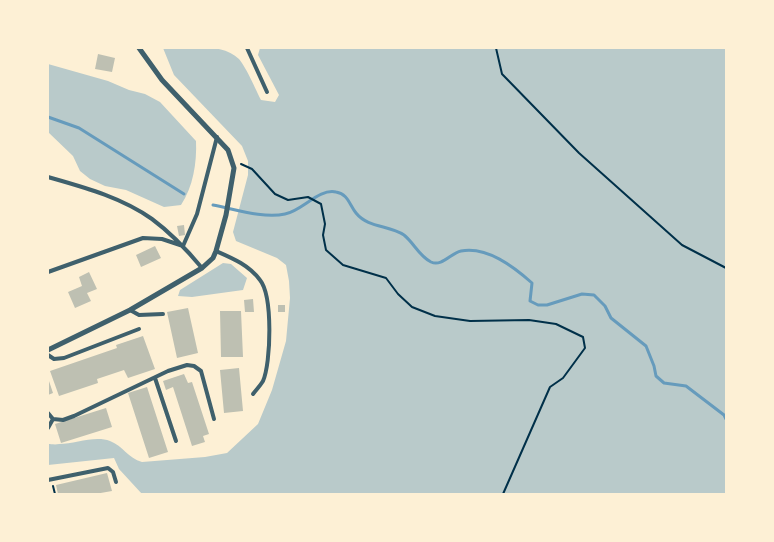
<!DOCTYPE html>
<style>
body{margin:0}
#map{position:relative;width:774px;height:542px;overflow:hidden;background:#fdf0d5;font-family:"PT Sans Narrow",sans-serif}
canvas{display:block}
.frame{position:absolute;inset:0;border:49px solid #fdf0d5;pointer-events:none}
</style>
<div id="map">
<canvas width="774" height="542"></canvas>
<div class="frame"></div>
</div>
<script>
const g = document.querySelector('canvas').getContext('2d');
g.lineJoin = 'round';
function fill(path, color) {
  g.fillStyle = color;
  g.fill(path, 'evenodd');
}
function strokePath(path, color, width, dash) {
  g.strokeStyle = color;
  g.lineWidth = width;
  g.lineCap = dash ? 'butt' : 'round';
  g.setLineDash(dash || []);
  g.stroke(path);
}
fill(new Path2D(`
 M163 48C186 48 222 42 239 59 246 67 256 90 261 100L275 102 279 95 258 55 260 48H726V494H142L119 469 114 458 48 465V444C51 444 55 445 59 444 75 444 95 435 110 441 123 446 128 458 142 462L205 457 227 453 258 424 272 390 286 341 290 298 289 281 286 265 277 258 236 241 233 232 248 175V161L242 146 174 75Z
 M48 64 108 81 129 90 145 94 160 102 196 141C197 163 193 187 181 205L164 207 126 190 105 186 90 179 80 171 73 156 48 132Z
 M223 263 231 264 247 278 243 290 192 297 178 296 180 290Z`), '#b9caca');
strokePath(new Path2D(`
 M48 117 79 128 184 194
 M213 205C234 209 264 219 285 214 302 211 319 188 336 192 348 194 349 204 356 213 368 228 389 225 404 235 414 243 419 256 431 262 442 267 451 253 461 251 487 246 514 267 532 283L530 301 538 305H547L582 294 594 295 605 306 611 318 646 346 654 366 656 376 664 383 686 386 724 415 726 419`), '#669bbc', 3);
fill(new Path2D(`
 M98 54 115 58 112 72 95 69Z
 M184 225 185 235 179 236 177 226Z
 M155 246 161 258 141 267 136 255Z
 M89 272 97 289 87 293 91 301 75 308 68 292 82 286 79 277Z
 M253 299 254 312H245L244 300Z
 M278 305H285V312H278Z
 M188 308 198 353 177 358 167 312Z
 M220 311H241L243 357H221Z
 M143 336 155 369 128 378 124 370 97 379 98 383 59 396 50 371 117 348 116 345Z
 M239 368 243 411 224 413 220 370Z
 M184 374 188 383 192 382 209 434 203 436 205 442 192 446 173 387 166 390 163 381Z
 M48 378 53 393 48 395Z
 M147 387 168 452 149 458 128 393Z
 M106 408 112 427 61 443 55 424Z
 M107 473 112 491 95 494H58L56 485Z`), '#bec0b2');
strokePath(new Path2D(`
 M496 48 502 74 579 153 682 245 726 268
 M241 164 252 169 275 194 288 200 308 197 321 204 325 224 323 235 326 250 343 265 386 278 398 294 412 307 435 316 470 321 529 320 556 324 583 337 585 348 563 378 550 387 503 494
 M53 486 55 494`), '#003049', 2);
strokePath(new Path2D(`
 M247 48 267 92
 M48 177C83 187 121 197 152 219 171 233 187 250 202 268
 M216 251C232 258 249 265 260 280 273 296 271 363 263 381 260 386 256 390 253 394
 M48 272 143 238 162 239 183 246 197 214 217 137
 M130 310 139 315 163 314
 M48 355 54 359 64 358 139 329
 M155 378 176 441
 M48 413 53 419 63 420 74 416 168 371 187 365 194 366 201 371 214 419
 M48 428 53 419
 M48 480 108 468 113 472 116 482`), '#3f606c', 4);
strokePath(new Path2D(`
 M48 350 130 310 202 268 213 258 216 251 226 215 234 168 228 150 162 80 139 48`), '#3f606c', 5);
</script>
